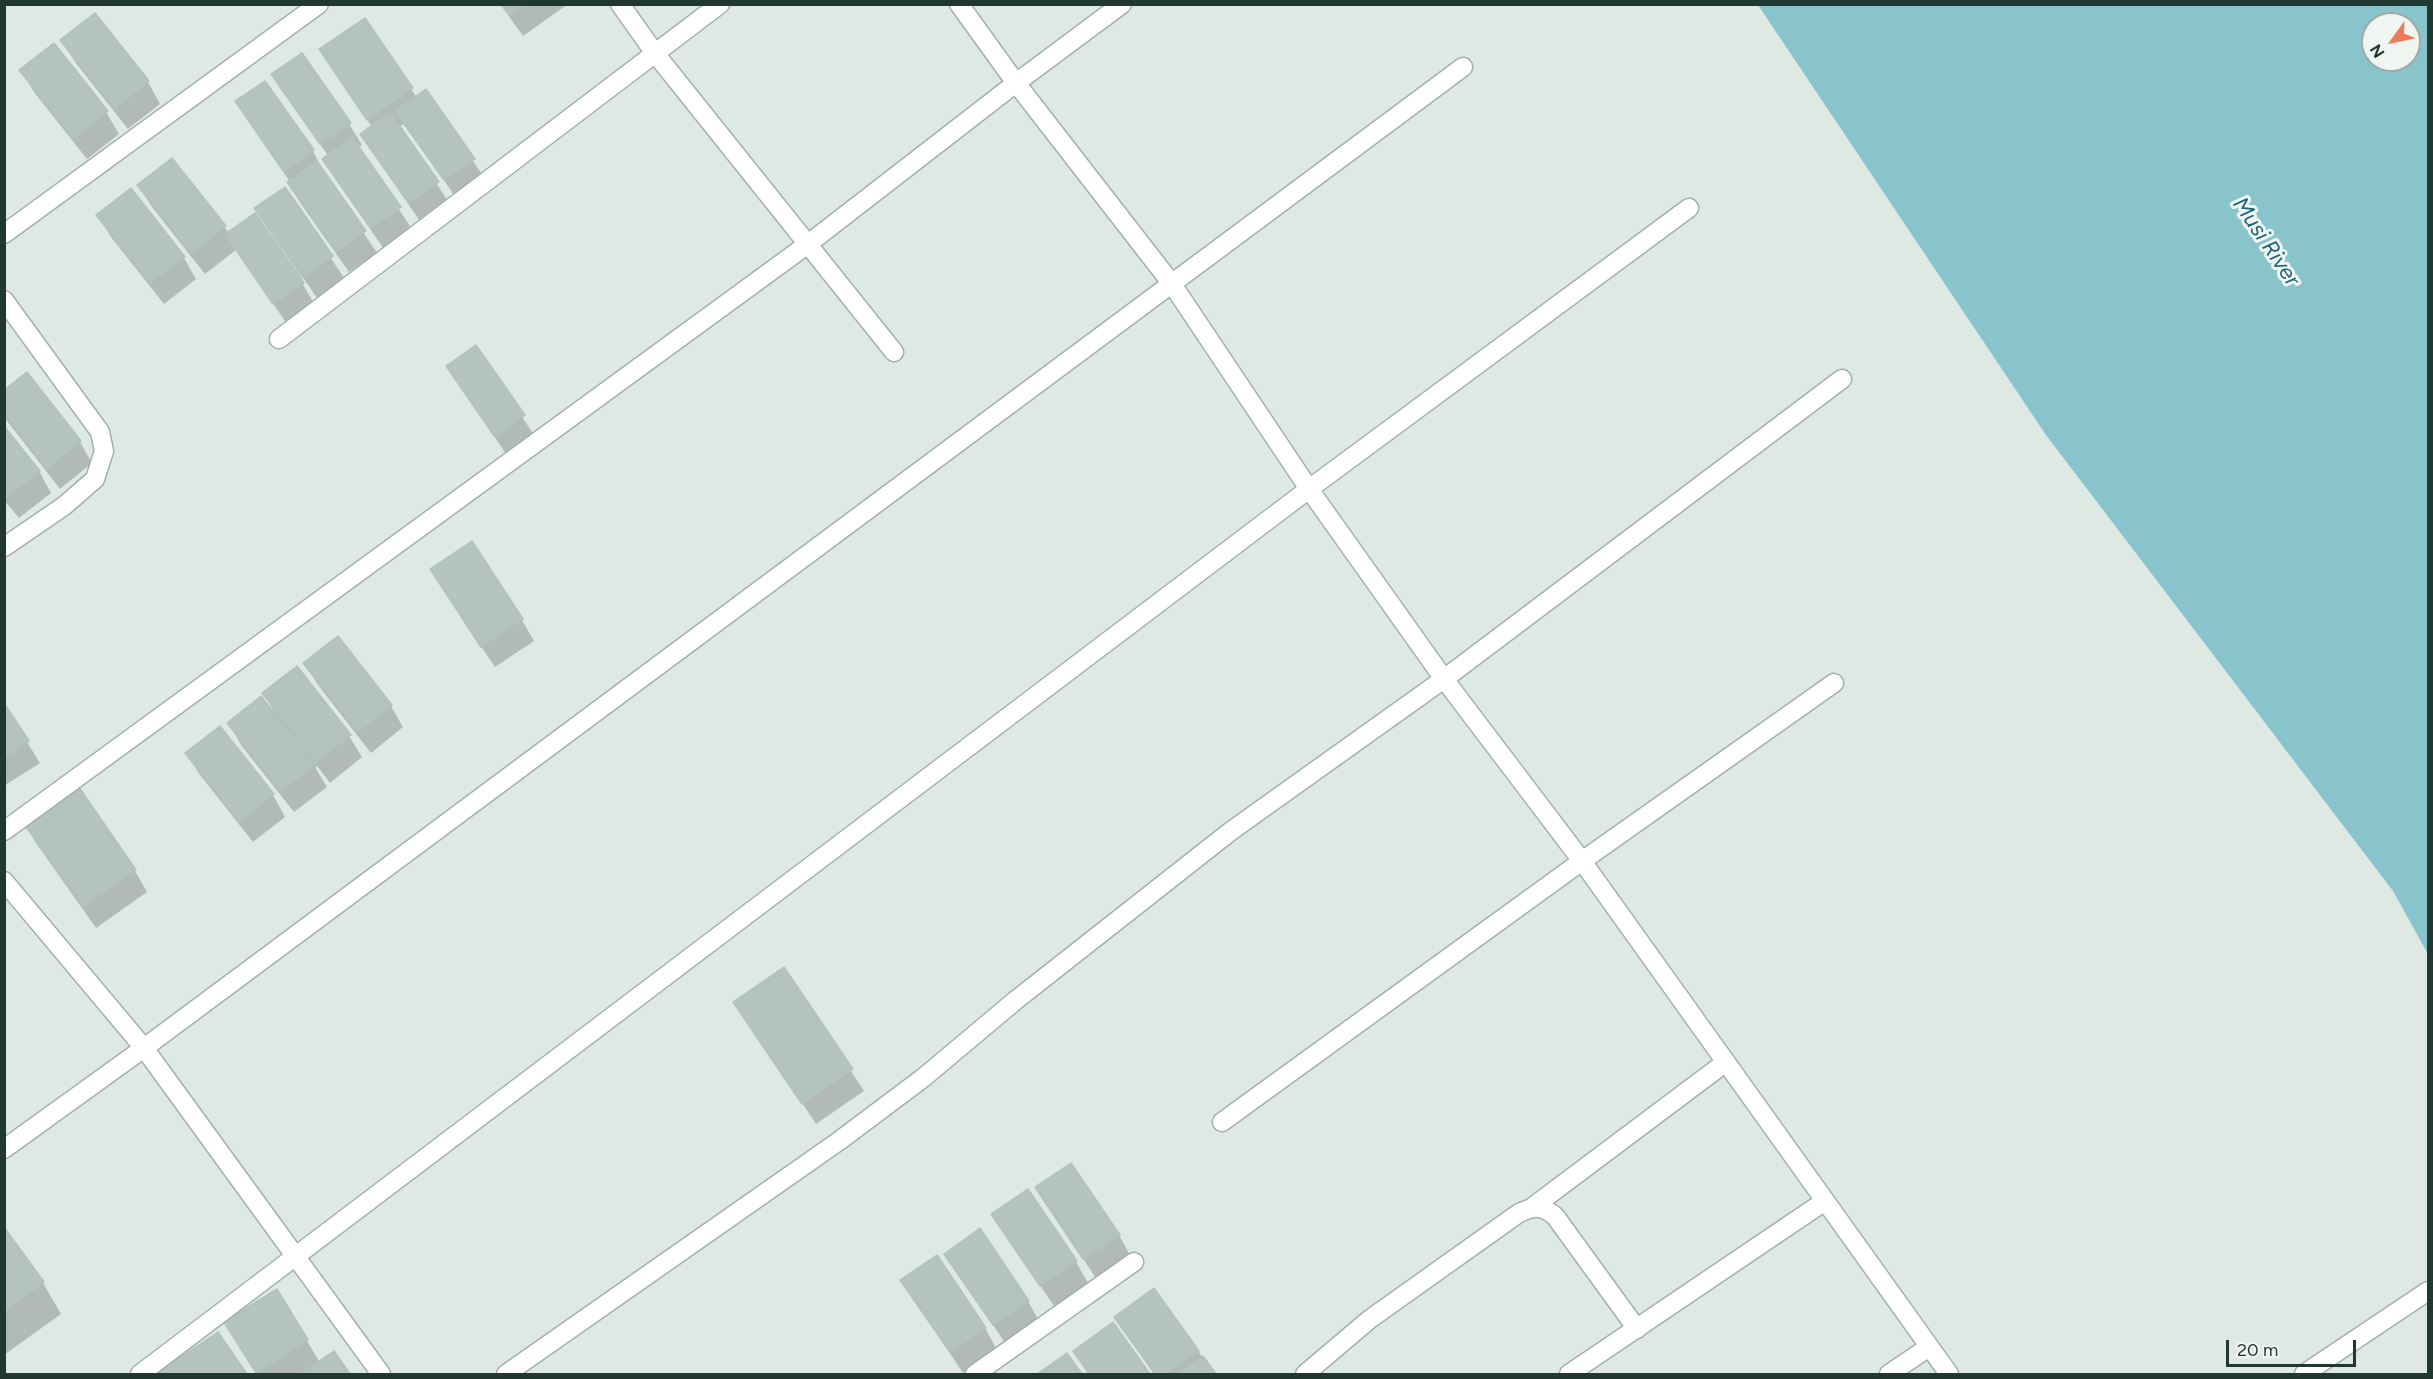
<!DOCTYPE html>
<style>
body{margin:0}
#map{position:relative;width:2433px;height:1379px;overflow:hidden;background:#dfe9e4;font-family:Figtree,sans-serif}
canvas{display:block}
.frame{position:absolute;inset:0;border:6px solid #213832;pointer-events:none}
.north{position:absolute;left:2361px;top:12px;width:60px;height:60px;box-sizing:border-box;background:#eff6f2;border:2px solid #9daaa5;border-radius:50%;rotate:237deg;font-size:16px;font-weight:700;line-height:24px;text-align:center;color:#213832}
.north::after{content:'';display:block;margin:auto;width:21px;height:27px;background:#ea7d5b;clip-path:polygon(50% 0,100% 100%,50% 72%,0 100%)}
.scale{position:absolute;left:2226px;top:1340px;width:130px;height:27px;box-sizing:border-box;border:3px solid #213832;border-top:0;padding-left:8px;font-size:18px;line-height:21px;white-space:nowrap;color:#213832;-webkit-text-stroke:4px #eff6f2;paint-order:stroke}
</style>
<div id="map">
<canvas width="2433" height="1379"></canvas>
<div class="frame"></div>
<div class="north">N</div>
<div class="scale">20 m</div>
</div>
<script>
const g = document.querySelector('canvas').getContext('2d');
g.lineJoin = 'round';
function fill(path, color) {
  g.fillStyle = color;
  g.fill(path, 'evenodd');
}
function strokePath(path, color, width, dash) {
  g.strokeStyle = color;
  g.lineWidth = width;
  g.lineCap = dash ? 'butt' : 'round';
  g.setLineDash(dash || []);
  g.stroke(path);
}
function label(font, color, halo, rows, align = 'center') {
  g.font = font + ' Figtree,sans-serif';
  g.lineWidth = 6;
  g.setLineDash([]);
  g.textBaseline = 'middle';
  g.strokeStyle = halo;
  g.fillStyle = color;
  for (const [text, x, y, turn = 0] of rows) {
    g.save();
    g.translate(x, y);
    g.rotate((+turn || 0) * Math.PI / 180);
    g.textAlign = isNaN(turn) ? turn : align;
    if (halo) g.strokeText(text, 0, 0);
    g.fillText(text, 0, 0);
    g.restore();
  }
}
fill(new Path2D(`
 M1758 5H2428V954L2393 891 2046 435ZM2373 24H2409V60H2373Z`), '#89c3cc');
fill(new Path2D(`
 M500 4H568L523 36Z
 M94 15 148 82 160 104 128 129 75 62 62 40Z
 M53 45 106 112 119 134 87 159 34 92 21 70Z
 M321 49 411 89 417 98 426 91 487 182 458 201 405 123 399 127 450 204 422 224 375 156 362 134 372 127Z
 M273 75 349 124 362 145 358 148 412 229 384 249 336 180 324 159 328 156Z
 M265 83 313 151 324 173 377 253 349 272 301 204 290 182 237 102Z
 M171 160 229 233 302 283 315 305 287 324 236 250 205 274 152 207 139 186Z
 M284 189 345 279 317 298 256 209Z
 M98 216 184 258 196 279 164 304 111 237Z
 M476 347 536 438 508 457 448 367Z
 M27 374 80 442 92 463 60 489 4 417V392Z
 M4 428 39 471 51 493 19 518 4 500Z
 M444 591 522 620 534 641 495 667Z
 M305 664 391 706 403 727 371 753 318 685Z
 M264 694 349 736 362 757 330 783 317 766 315 767 327 787 294 812 241 745 229 723 275 713Z
 M4 705 40 763 4 786Z
 M220 728 273 795 285 817 253 842 200 775 187 754Z
 M24 822 135 871 147 892 96 928 36 843Z
 M784 969 864 1091 816 1124 735 1002Z
 M1037 1188 1119 1235 1131 1257 1097 1280Z
 M4 1230 43 1283 61 1314 4 1355Z
 M1006 1235 1076 1262 1088 1283 1054 1306Z
 M946 1254 1028 1301 1040 1323 1007 1346Z
 M902 1281 985 1328 997 1350 963 1373Z
 M1116 1317 1198 1351 1214 1374H1154Z
 M1112 1324 1148 1374H1088L1075 1351Z
 M218 1334 245 1374H158Z
 M307 1341 320 1363 334 1353 348 1374H258L239 1344Z
 M1067 1355 1081 1374H1040Z`), '#0003');
const building = new Path2D(`
 M501 4H525L510 16Z
 M95 13 149 81 115 109 60 40Z
 M365 18 413 88 367 120 319 49Z
 M54 43 108 111 74 139 19 70Z
 M302 53 351 123 320 144 271 74Z
 M265 81 314 150 284 172 235 101Z
 M426 89 475 159 444 180 395 111Z
 M390 112 439 182 409 203 360 134Z
 M352 137 401 207 371 228 322 159Z
 M172 158 226 226 192 254 137 185Z
 M317 161 366 231 336 252 287 182Z
 M285 187 333 256 303 278 254 208Z
 M131 188 185 257 150 283 96 215Z
 M255 213 304 283 273 304 225 234Z
 M476 345 525 415 495 437 446 366Z
 M27 372 81 441 47 468 4 414V390Z
 M4 426 40 471 6 498 4 496Z
 M472 541 523 619 481 647 430 569Z
 M338 636 392 705 358 732 303 663Z
 M297 666 351 735 316 762 262 693Z
 M261 696 315 764 281 792 227 723Z
 M4 703 29 741 4 757Z
 M220 726 274 794 240 822 185 753Z
 M76 783 136 870 83 907 22 821Z
 M784 967 853 1069 802 1104 733 1002Z
 M1071 1163 1120 1235 1083 1259 1035 1187Z
 M1028 1189 1077 1261 1040 1286 991 1214Z
 M4 1227 44 1282 4 1311Z
 M980 1228 1029 1301 993 1325 944 1254Z
 M937 1255 986 1328 950 1352 900 1280Z
 M1154 1288 1199 1351 1165 1374H1155L1114 1317Z
 M277 1289 308 1340 256 1373 224 1322Z
 M1113 1322 1150 1374H1089L1073 1351Z
 M218 1332 247 1374H155Z
 M334 1351 350 1374H300Z
 M1067 1353 1082 1374H1037Z
 M1203 1356 1216 1374H1177Z`);
fill(building, '#b4c4bd');
strokePath(building, '#b2c2bb', 1.5);
const lane = new Path2D(`
 M2304 1374 2428 1291`);
const street = new Path2D(`
 M620 4 654 52 894 352
 M959 4 1016 83 1172 284 1309 489 1444 679 1582 861 1949 1374
 M4 234 319 4
 M4 300 100 432 104 451 95 479 64 506 4 547
 M279 339 720 4
 M4 831 808 244 1016 83 1122 4
 M4 881 144 1048 381 1374
 M1222 1122 1582 861 1834 683
 M4 1149 144 1048 1463 67
 M1534 1206 1726 1062
 M140 1374 1309 489 1689 208
 M506 1374 839 1141 923 1078 1016 1000 1231 831 1444 679 1842 379
 M975 1374 1134 1262
 M1305 1374 1370 1319 1519 1213C1534 1206 1541 1205 1555 1216L1637 1329
 M1569 1374 1825 1201
 M1889 1374 1929 1347`);
strokePath(lane, '#a2b0ab', 21);
strokePath(street, '#a2b0ab', 21);
strokePath(lane, '#fff', 18);
strokePath(street, '#fff', 18);
label('italic 22px', '#1f6470', '#eff6f2', [
 ["Musi River",2266,242,56]
]);
</script>
